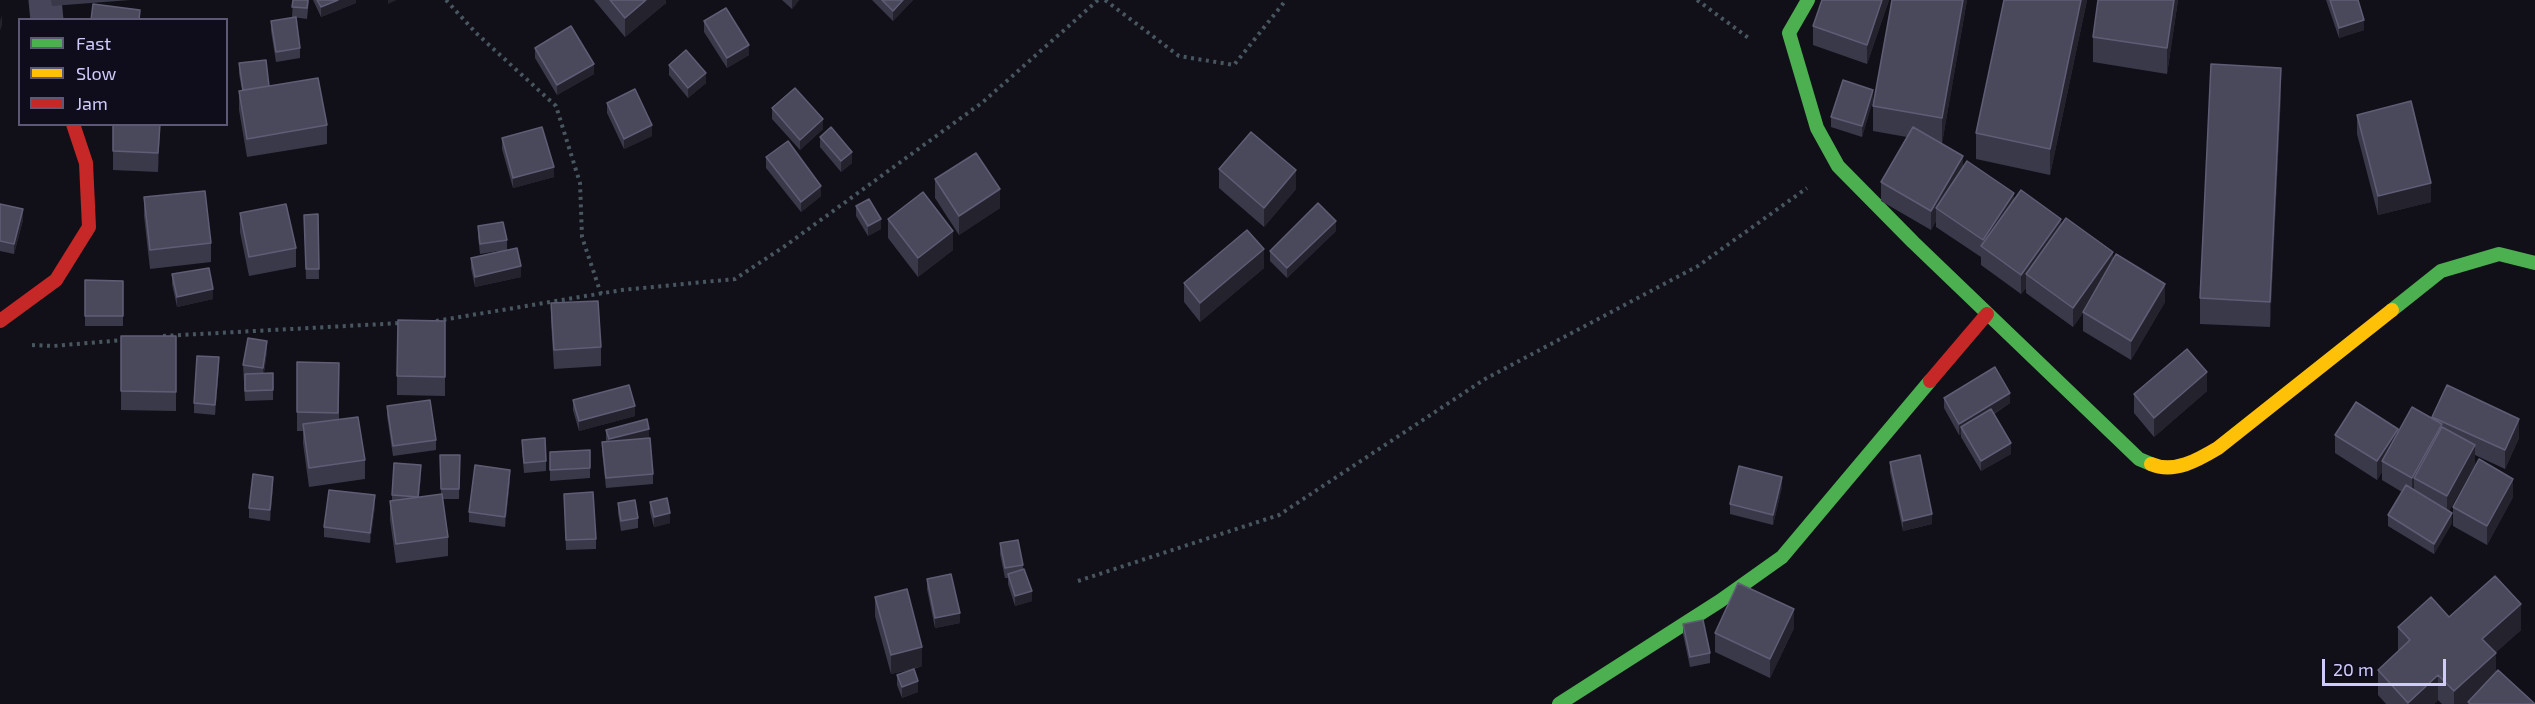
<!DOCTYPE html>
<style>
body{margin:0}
#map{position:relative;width:2535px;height:704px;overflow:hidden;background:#111018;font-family:"Exo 2",sans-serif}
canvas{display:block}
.legend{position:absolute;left:18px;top:18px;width:210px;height:108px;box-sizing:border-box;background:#0f0c1c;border:2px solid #5c5876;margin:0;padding:8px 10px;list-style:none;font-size:18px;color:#cfcbfc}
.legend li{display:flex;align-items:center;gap:12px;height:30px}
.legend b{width:30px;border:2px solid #5c5876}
.scale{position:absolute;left:2322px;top:659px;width:124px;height:27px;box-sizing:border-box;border:3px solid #cfcbfc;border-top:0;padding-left:8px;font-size:18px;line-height:21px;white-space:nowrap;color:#cfcbfc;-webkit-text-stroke:4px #0f0c1c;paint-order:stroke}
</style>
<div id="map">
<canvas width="2535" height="704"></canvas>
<ul class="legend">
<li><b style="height:8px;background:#4caf50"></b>Fast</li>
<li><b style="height:8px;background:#ffc107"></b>Slow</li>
<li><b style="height:8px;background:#c62828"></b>Jam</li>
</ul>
<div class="scale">20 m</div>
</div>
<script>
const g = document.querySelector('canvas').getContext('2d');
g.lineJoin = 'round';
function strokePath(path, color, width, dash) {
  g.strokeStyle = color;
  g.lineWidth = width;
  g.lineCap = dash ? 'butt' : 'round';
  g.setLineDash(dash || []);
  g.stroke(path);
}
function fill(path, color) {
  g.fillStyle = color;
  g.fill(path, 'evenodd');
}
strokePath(new Path2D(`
 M446 0 476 33 556 106 580 183 582 237 601 294
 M1105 0 1179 56 1234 65 1286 0
 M1697 0 1750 39
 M436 321 622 290 735 279 785 246 983 102 1098 0
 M163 336 401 323
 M32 345 53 346 123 340
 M1078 581 1279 515 1485 379 1698 266 1807 188`), '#485660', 4, [3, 4.5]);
strokePath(new Path2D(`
 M45 0 47 20`), '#464559', 33);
strokePath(new Path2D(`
 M1808 0 1789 33 1817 128 1838 166 1913 242 2139 459 2151 464
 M2392 310 2441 271 2499 254 2535 263
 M1559 704 1720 601 1782 557 1930 381`), '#4caf50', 14);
strokePath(new Path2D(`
 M2151 464C2174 474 2198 460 2218 448L2392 310`), '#ffc107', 14);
strokePath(new Path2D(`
 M0 321 56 280 89 227 86 163 73 124
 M1930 381 1987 314`), '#c62828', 14);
fill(new Path2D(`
 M51 0H130L52 6Z
 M293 0H309L307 19 292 17Z
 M313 0H356V3L321 17Z
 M594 0H666V3L625 37Z
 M782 0H799L792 9Z
 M872 0H913L893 21Z
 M1822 0H1889L1867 64 1813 45V26Z
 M1892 0H1967L1942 143 1963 168 2014 200 2061 225 2113 260 2165 302 2131 360 2083 331V313L2073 327 2026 293V288L2021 294 1981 265V257L1936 227V221L1931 230 1881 201V182L1907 137 1873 131V106Z
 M2004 0H2087L2050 175 1976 159V133Z
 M2178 0 2167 74 2093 62V37Z
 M2326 0H2358L2364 30 2339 38Z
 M271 21 300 48V58L276 62 271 31Z
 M704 21 749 55 727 68 704 32Z
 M535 48 594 74 557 95 535 58Z
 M239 63 269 86 327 125V144L247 157 239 110V91L242 90 239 74Z
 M669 65 706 83 688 98 669 75Z
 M2281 94 2270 327 2200 324V298Z
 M1873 100 1862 137 1831 127V117Z
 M607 103 652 136 624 149 607 113Z
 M772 108 823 129 800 150 772 119Z
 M2357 115 2431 202 2378 215 2357 134Z
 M113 124H160L158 172 113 170Z
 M820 137 852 163 841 172 820 147Z
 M502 138 554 177 513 188 502 149Z
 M766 157 821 196 801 212 766 168Z
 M1219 169 1296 189 1264 227 1219 188Z
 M935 179 1000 208 959 235 935 198Z
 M144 197 211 243V262L150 269 144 216Z
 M0 204 23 220 14 254 0 251Z
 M856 206 881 229 868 236 856 216Z
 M240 213 296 248V267L249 276 240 232Z
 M318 214 319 279H306L304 215Z
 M888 219 953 250 918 277 888 238Z
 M478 226 507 240V250L521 277 475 287 471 268V258L499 251 480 254 478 236Z
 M1336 231 1287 278 1270 261V251Z
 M1264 268 1200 322 1184 302V283Z
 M172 274 213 299 177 307 172 284Z
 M85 280 123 281V326H85Z
 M551 303 601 347V366L554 369 551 322Z
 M445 321V396L397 395V376Z
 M121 336H176V411L121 410Z
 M267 351 264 373H273V400L245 401 243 365Z
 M339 363V419L365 460V479L309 487 303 443V431H297V412Z
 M219 367 215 415 194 413V403Z
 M2207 391 2154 437 2134 413V394Z
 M1944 398 2010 403 1994 414 2011 454 1981 471 1961 437V434L1959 435 1944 408Z
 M573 400 635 416 579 431 573 410Z
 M387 406 436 440V450L393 456 387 416Z
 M2432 417 2519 438 2505 469 2475 455V464L2449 511 2452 523 2434 554 2388 526V515L2402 492 2382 480V472L2377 480 2335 453V435L2398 432 2432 418Z
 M606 430 649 438 653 474V484L606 488 602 452V442H606Z
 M522 440 546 461V471L524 473 522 450Z
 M590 450V478L550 481V452Z
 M440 455H460L459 499H443L448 537V556L396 563 390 520V501H392V495L421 475 419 497 441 494Z
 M1890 462 1932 524 1903 531 1890 472Z
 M510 480 505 527 469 522V512Z
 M273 487 270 521 249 518V508Z
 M1782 487 1773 525 1730 514V504Z
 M564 494 596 539V549L566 550Z
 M2513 497 2487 545 2453 526V507Z
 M650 502 670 523 654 527 650 512Z
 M618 503 638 518V528L621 531 618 513Z
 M375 506 370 543 324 537V527Z
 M1000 543 1023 565V570L1032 601 1015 606 1008 584V578H1005L1000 554Z
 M927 579 960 623 935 628 927 589Z
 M875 597 922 666 914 669 918 692 902 698 897 685V675L913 669 891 674 875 616Z
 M2449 617 2521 630 2495 653 2496 672 2535 704H2442L2438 700 2434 704H2386L2378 695V670L2398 651V627Z
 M1683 624 1710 653V663L1690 667 1683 634Z
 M1794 628 1770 678 1715 652V633Z`), '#3a3949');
fill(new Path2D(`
 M338 0H356V3L321 17V7Z
 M388 0H397L388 4Z
 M646 0H666V3L625 37V18Z
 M792 0H799L792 9Z
 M903 0H913L893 21V11Z
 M1882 0H1889L1867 64V45Z
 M1963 0H1967L1942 144V118Z
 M2081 0H2087L2050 175V149Z
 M2174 0H2178L2167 74V48Z
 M2 15V25L0 31V21Z
 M2364 20V30L2339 38V28Z
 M749 45V55L727 68V58Z
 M594 64V74L557 95V85Z
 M2281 68V94L2270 327V302Z
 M706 73V83L688 98V88Z
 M1873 90V100L1862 137V126Z
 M823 119V129L800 150V140Z
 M160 124 158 172V153Z
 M652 125V136L624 149V139Z
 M852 152V163L841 172V161Z
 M1963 156V175L1936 208V221L1931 230V211Z
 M554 167V177L513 188V178Z
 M1296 170V189L1264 227V208Z
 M2431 183V202L2378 215V196Z
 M821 186V196L801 212V202Z
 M1000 189V208L959 235V216Z
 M2014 193V212L1983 248V240Z
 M23 209V220L14 254V244Z
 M881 219V229L868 236V226Z
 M2061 219V238L2026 274V288L2021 294V275Z
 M1336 221V231L1287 278V268Z
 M953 231V250L918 277V258Z
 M1264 249V268L1200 322V303Z
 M2113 252V271L2073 327V308Z
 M521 266V277L475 287V277Z
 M2165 284V302L2131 360V341Z
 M213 289V299L177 307V297Z
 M267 341V351L263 378V368Z
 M219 357V367L215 415V405Z
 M2207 372V391L2154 437V418Z
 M2010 393V403L1964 432 1961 427V434L1959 435V424Z
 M635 406V416L579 431V421Z
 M2519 419V438L2505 469V450Z
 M2442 424V443L2414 478V494L2412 497V478Z
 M649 429V439L609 449V439Z
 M2398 429V447L2382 461V472L2377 480V461Z
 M2011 443V454L1981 471V461Z
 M2475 445V464L2447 515V496Z
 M421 465V475L418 507V497Z
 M510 470V480L505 527V517Z
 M273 477V487L270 521V510Z
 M1782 477V487L1773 525V515Z
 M2513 479V497L2487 545V526Z
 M375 495V506L370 543V533Z
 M670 513V523L654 527V517Z
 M2452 513V523L2434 554V544Z
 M1932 514V524L1903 531V521Z
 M1032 591V601L1015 606V596Z
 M2521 604V630L2482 665V639Z
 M1794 609V628L1770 678V659Z
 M960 613V623L935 628V618Z
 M922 647V666L891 674V655Z
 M2496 653V679L2468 702V704H2454V691Z
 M2438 675V700L2434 704H2408V703Z
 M918 681V692L902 698V687Z`), '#23222d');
const building = new Path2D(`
 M293 0H308L307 8 292 7Z
 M317 0H338L321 7Z
 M610 0H646L625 18Z
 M882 0H903L893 11Z
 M1822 0H1882L1867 45 1813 26Z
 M1892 0H1963L1942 118 1873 106Z
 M2004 0H2081L2050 149 1976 133Z
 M2098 0H2174L2167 48 2093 37Z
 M2330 0H2358L2364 20 2339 28Z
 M93 4 140 10 139 20H91Z
 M726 8 749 45 727 58 704 21Z
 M296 17 300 48 276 52 271 21Z
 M571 26 594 64 557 85 535 48Z
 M686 50 706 73 688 88 669 65Z
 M266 60 269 86 243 90 239 63Z
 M2211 64 2281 68 2270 302 2200 298Z
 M318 78 327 125 247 139 239 91Z
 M1843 80 1873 90 1862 126 1831 117Z
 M795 88 823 119 800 140 772 108Z
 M635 89 652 125 624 139 607 103Z
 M2411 101 2431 183 2378 196 2357 115Z
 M113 124H160L158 153 113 151Z
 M542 127 554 167 513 178 502 138Z
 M831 127 852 152 841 161 820 137Z
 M1913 127 1963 156 1931 211 1881 182Z
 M1251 132 1296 170 1264 208 1219 169Z
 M788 141 821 186 801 202 766 157Z
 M976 153 1000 189 959 216 935 179Z
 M1967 161 2014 193 1983 240 1936 208Z
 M2021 190 2061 219 2021 275 1981 246Z
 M205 191 211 243 150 250 144 197Z
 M923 192 953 231 918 258 888 219Z
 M869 199 881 219 868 226 856 206Z
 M1318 203 1336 221 1287 268 1270 251Z
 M0 204 23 209 14 244 0 241Z
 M286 204 296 248 249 257 240 213Z
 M318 214 319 269H306L304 215Z
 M2066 218 2113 252 2073 308 2026 274Z
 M503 222 507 240 480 244 478 226Z
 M1247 230 1264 249 1200 303 1184 283Z
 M517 248 521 266 475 277 471 258Z
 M2116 254 2165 284 2131 341 2083 312Z
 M209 268 213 289 177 297 172 274Z
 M85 280 123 281V316H85Z
 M598 301 601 347 554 350 551 303Z
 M398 320 445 321V377L397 376Z
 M121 336H176V392L121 391Z
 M248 338 267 341 263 368 243 365Z
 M2187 349 2207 372 2154 418 2134 394Z
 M197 356 219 357 215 405 194 403Z
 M297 362 339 363 338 413 297 412Z
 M1995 367 2010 393 1959 424 1944 398Z
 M273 373V390L245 391V374Z
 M629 385 635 406 579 421 573 400Z
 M2447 385 2519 419 2505 450 2432 417Z
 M430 400 436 440 393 446 387 406Z
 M2356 402 2398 429 2377 461 2335 435Z
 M2412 407 2442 424 2412 478 2382 461Z
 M1991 409 2011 443 1981 461 1961 427Z
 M358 417 365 460 309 468 303 424Z
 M647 419 649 429 609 439 606 430Z
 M2442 427 2475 445 2447 496 2414 478Z
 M545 438 546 461 524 463 522 440Z
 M650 438 653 474 606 478 602 442Z
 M590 450V468L550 470V452Z
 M440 455H460L459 489H441Z
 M1920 455 1932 514 1903 521 1890 462Z
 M2479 459 2513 479 2487 526 2453 507Z
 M394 463 421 465 418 497 392 495Z
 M475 465 510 470 505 517 469 512Z
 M1739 466 1782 477 1773 515 1730 504Z
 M253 474 273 477 270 510 249 508Z
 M2406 485 2452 513 2434 544 2388 515Z
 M329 490 375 495 370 533 324 527Z
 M593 492 596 539 566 540 564 494Z
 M442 494 448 537 396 544 390 501Z
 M667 498 670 513 654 517 650 502Z
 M635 500 638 518 621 521 618 503Z
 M1018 540 1023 565 1005 568 1000 543Z
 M1024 569 1032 591 1015 596 1008 574Z
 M951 574 960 613 935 618 927 579Z
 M2495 576 2521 604 2482 639 2496 653 2454 691 2438 675 2408 703 2378 670 2410 640 2398 627 2431 597 2449 617Z
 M1738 583 1794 609 1770 659 1715 633Z
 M907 589 922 647 891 655 875 597Z
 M1703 620 1710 653 1690 657 1683 624Z
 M914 669 918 681 902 687 897 675Z
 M2498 670 2535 704H2471L2468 702Z`);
fill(building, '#4a495c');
strokePath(building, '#5f5d75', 1.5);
</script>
